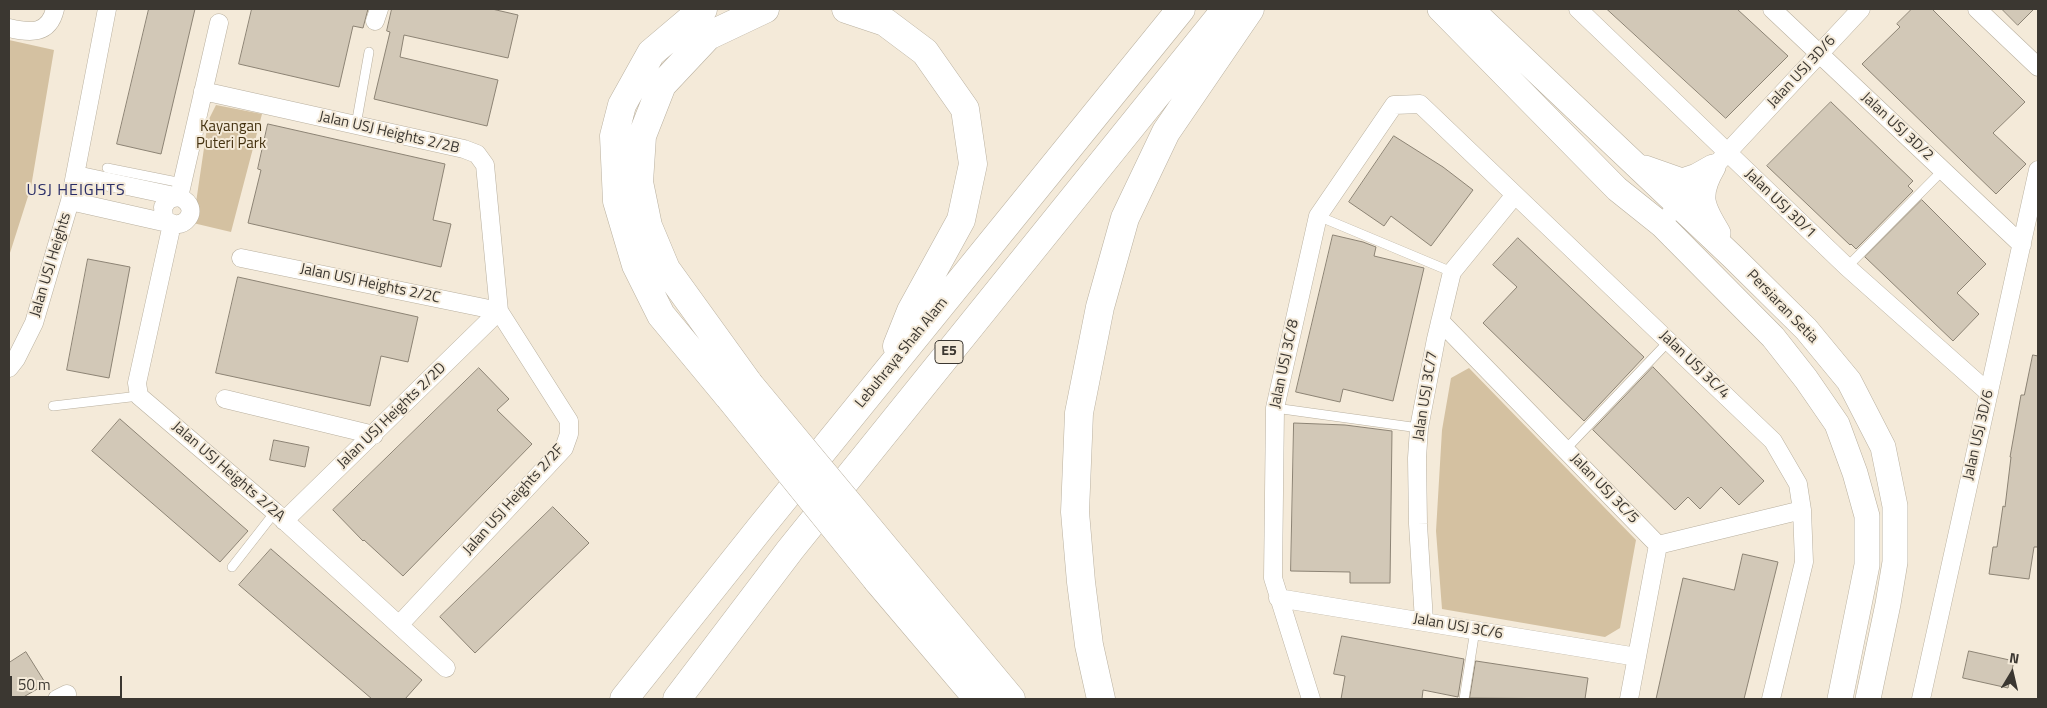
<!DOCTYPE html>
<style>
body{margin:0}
#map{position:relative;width:2047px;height:708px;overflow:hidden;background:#f4ead9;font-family:"Titillium Web",sans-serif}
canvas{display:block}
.frame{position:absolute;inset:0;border:10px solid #3b3731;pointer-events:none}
.north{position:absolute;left:1987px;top:648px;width:50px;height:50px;-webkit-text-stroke:4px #f4ead9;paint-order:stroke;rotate:9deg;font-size:14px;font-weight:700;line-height:20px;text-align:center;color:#3b3731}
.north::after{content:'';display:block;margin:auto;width:18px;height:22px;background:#3b3731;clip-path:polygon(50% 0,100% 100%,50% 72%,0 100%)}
.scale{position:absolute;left:10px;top:676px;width:112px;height:22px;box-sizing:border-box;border:2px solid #3b3731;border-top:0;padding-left:6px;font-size:15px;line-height:18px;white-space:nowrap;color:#3b3731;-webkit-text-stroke:4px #f4ead9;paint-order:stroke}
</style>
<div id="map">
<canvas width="2047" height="708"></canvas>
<div class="frame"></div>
<div class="north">N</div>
<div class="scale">50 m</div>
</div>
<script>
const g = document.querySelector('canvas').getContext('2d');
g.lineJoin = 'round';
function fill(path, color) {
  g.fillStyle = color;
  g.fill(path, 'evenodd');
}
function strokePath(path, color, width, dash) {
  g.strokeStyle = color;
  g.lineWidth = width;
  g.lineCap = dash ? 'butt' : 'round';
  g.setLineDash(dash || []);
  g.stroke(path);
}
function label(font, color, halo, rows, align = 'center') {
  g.font = font + ' "Titillium Web",sans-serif';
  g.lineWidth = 4;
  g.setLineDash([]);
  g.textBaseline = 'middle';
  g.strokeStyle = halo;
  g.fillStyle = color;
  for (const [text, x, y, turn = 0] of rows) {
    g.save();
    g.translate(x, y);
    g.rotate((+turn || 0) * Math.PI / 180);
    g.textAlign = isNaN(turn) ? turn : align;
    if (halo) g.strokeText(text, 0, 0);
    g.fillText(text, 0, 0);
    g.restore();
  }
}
fill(new Path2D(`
 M9 40 54 50 31 187 9 256Z
 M216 105 262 114 231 232 193 223 208 121Z
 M1469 368 1636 540 1620 628 1605 637 1442 609 1436 531 1442 430 1451 378Z`), '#d4c1a1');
const building = new Path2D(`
 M149 9H195L161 154 117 144Z
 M252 9H368L363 28 353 26 339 87 239 64Z
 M392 9H492L518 15 508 58 404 35 400 57 498 80 487 126 374 99 390 32 387 31Z
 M1607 9H1737L1788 56 1726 118Z
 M1912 9H1932L2025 102 1993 133 2026 164 1996 194 1862 64 1900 27 1897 24Z
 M2002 9H2034L2018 25Z
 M1831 102 1913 181 1908 186 1913 191 1856 249 1851 244 1850 245 1767 166Z
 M268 124 445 164 433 220 451 224 441 267 248 223 261 170 258 169Z
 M1394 136 1443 167 1473 190 1431 246 1391 216 1384 226 1349 202Z
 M1922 200 1986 264 1957 293 1979 314 1953 341 1865 257Z
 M1333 235 1363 242 1376 247 1374 256 1424 268 1393 401 1343 389 1340 402 1296 392Z
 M1518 238 1644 357 1584 421 1483 323 1517 287 1493 265Z
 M88 259 130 267 109 378 67 370Z
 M238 277 418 317 408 362 381 356 370 406 216 373Z
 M2033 355 2038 356V547H2034L2029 579 1989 574 1993 547H1997L2003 506 2005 507 2011 457H2010L2021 395H2024Z
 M1653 367 1764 481 1739 505 1721 487 1700 509 1688 497 1675 510 1593 430Z
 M479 368 509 399 497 410 532 444 403 576 364 540 363 541 333 510Z
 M120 419 248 531 220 562 92 451Z
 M1294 423 1345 425 1392 431 1390 583H1350V572L1291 571Z
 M274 440 309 447 305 467 270 460Z
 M553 507 589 543 475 653 440 617Z
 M271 549 422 680 405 699H372L239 585Z
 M1743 554 1778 562 1744 699H1656L1683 578 1734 590Z
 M1342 636 1464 659 1458 697 1423 690 1422 699H1341L1345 676 1334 674Z
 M1969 651 2014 661 2008 688 1963 678Z
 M26 652 46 684 20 699H9V663Z
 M1476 661 1588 678 1585 699 1470 698Z`);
fill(building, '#d2c8b7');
strokePath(building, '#8c8374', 1);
const service = new Path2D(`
 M356 125 369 52
 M107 168 182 183
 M1318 216 1452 272
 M1847 267 1943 170
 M53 406 139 396
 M1275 408 1419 428
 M1565 450 1669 341
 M232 567 275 512
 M1464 699 1475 630`);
const minor = new Path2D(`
 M1578 9 1847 267 1989 393
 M1772 9 2022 245
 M1977 9 2038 67
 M375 21 379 9
 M9 28C30 33 49 35 55 9
 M203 91 464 149 477 154 485 165 499 311 569 421V434L564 448 399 625
 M76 175 179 197C205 208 181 237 164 218L163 207 169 199 179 197
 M179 197 219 23
 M70 201 172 224 137 383 139 396 275 512 446 668
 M1671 213 1861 9
 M241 258 499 311
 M1440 321 1658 545 1629 699
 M9 368 16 359 34 323 70 201 107 9
 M225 399 374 435
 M284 521 499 311
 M1658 545 1802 510
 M1278 598 1637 657
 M1424 621 1418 524 1417 458 1419 428 1436 339 1452 272 1514 196
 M57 699 67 694
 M1311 699 1273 578 1275 408 1318 216 1394 105 1420 104 1773 441 1798 484 1802 510 1804 562 1771 699
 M1921 699 2038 170`);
const secondary = new Path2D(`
 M1440 9 1617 189 1662 225 1773 337 1806 379 1837 424 1855 473 1867 516V565L1840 699
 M1471 9 1733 257 1806 329 1849 381 1883 447 1895 506V562L1888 604 1868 699
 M1713 167C1696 196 1702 207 1718 233
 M1645 168 1682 181 1697 176 1713 167`);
const motorway = new Path2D(`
 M703 9 651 53 622 105 614 136 617 201 636 265 661 315 729 397
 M846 9 885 22 925 52 965 109 973 164 961 220 911 311 897 346
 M749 384 666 269 648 226 639 182 642 136 662 85 708 36 765 9
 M896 561 1011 699
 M877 580 978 699
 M624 699 761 527 1181 9
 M677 699 790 550 1226 9
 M1101 699 1089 645 1081 582 1075 512 1079 413 1100 307 1125 218 1166 132 1250 9`);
strokePath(service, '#b9b09f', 10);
strokePath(minor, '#b9b09f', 19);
strokePath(secondary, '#b9b09f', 26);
strokePath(motorway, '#b9b09f', 29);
strokePath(service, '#fff', 9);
strokePath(minor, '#fff', 18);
strokePath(secondary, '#fff', 25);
strokePath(motorway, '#fff', 28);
const motorwayBridge = new Path2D(`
 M749 384 896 561
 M729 397 877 580`);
strokePath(motorwayBridge, '#b9b09f', 29, []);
strokePath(motorwayBridge, '#fff', 28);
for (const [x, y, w] of [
 [949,352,28]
]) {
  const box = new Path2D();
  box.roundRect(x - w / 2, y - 11.5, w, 23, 4);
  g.fillStyle = '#f4ead9';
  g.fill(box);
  strokePath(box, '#3b3731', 1);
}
label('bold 14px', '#3b3731', null, [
 ["E5",949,352]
]);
label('15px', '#3b3731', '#f4ead9', [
 ["Jalan USJ 3D/6",1802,72,-47],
 ["Jalan USJ 3D/2",1897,127,43],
 ["Jalan USJ Heights 2/2B",389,133,13],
 ["Jalan USJ 3D/1",1780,204,44],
 ["Jalan USJ Heights",51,265,-73],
 ["Jalan USJ Heights 2/2C",370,284,12],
 ["Persiaran Setia",1782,307,46],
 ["Lebuhraya Shah Alam",902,353,-51],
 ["Jalan USJ 3C/8",1285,364,-78],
 ["Jalan USJ 3C/4",1694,365,44],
 ["Jalan USJ 3C/7",1426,396,-81],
 ["Jalan USJ Heights 2/2D",392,416,-44],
 ["Jalan USJ 3D/6",1979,435,-77],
 ["Jalan USJ Heights 2/2A",228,472,41],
 ["Jalan USJ 3C/5",1604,489,46],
 ["Jalan USJ Heights 2/2F",514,500,-48],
 ["Jalan USJ 3C/6",1458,627,10]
]);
label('15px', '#443210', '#f4ead9', [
 ["Kayangan",231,127],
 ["Puteri Park",231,144]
]);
g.letterSpacing = '1px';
label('16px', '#292d67', '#f4ead9', [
 ["USJ HEIGHTS",76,191]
]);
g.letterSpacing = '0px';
</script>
